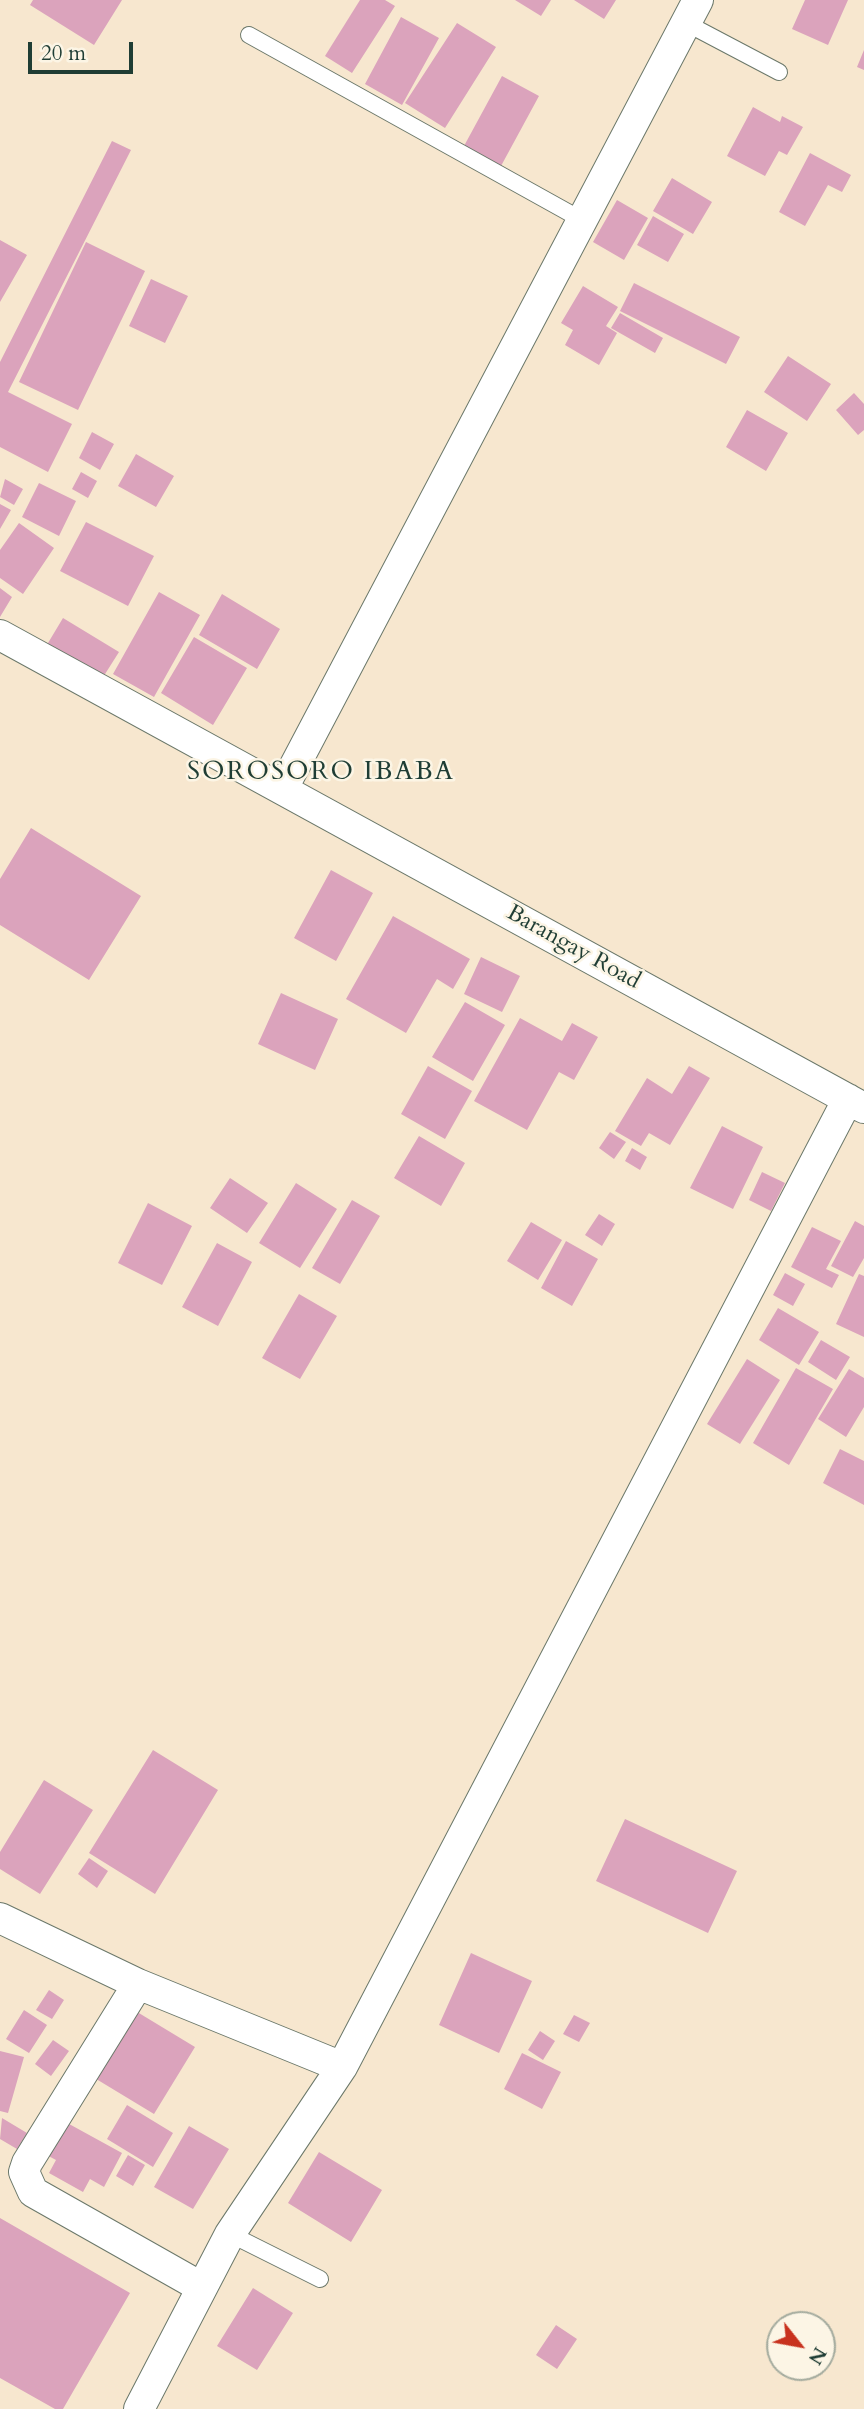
<!DOCTYPE html>
<style>
body{margin:0}
#map{position:relative;width:864px;height:2409px;overflow:hidden;background:#f7e7cf;font-family:Cardo,serif}
canvas{display:block}
.north{position:absolute;left:766px;top:2311px;width:70px;height:70px;box-sizing:border-box;background:#fcf5e5;border:2px solid #a4ab9e;border-radius:50%;rotate:121deg;font-size:19px;font-weight:700;line-height:28px;text-align:center;color:#1f3d34}
.north::after{content:'';display:block;margin:auto;width:24px;height:32px;background:#c8321e;clip-path:polygon(50% 0,100% 100%,50% 72%,0 100%)}
.scale{position:absolute;left:28px;top:42px;width:105px;height:32px;box-sizing:border-box;border:4px solid #1f3d34;border-top:0;padding-left:9px;font-size:21px;line-height:24px;white-space:nowrap;color:#1f3d34;-webkit-text-stroke:5px #fcf5e5;paint-order:stroke}
</style>
<div id="map">
<canvas width="864" height="2409"></canvas>
<div class="north">N</div>
<div class="scale">20 m</div>
</div>
<script>
const g = document.querySelector('canvas').getContext('2d');
g.lineJoin = 'round';
function fill(path, color) {
  g.fillStyle = color;
  g.fill(path, 'evenodd');
}
function strokePath(path, color, width, dash) {
  g.strokeStyle = color;
  g.lineWidth = width;
  g.lineCap = dash ? 'butt' : 'round';
  g.setLineDash(dash || []);
  g.stroke(path);
}
function label(font, color, halo, rows, align = 'center') {
  g.font = font + ' Cardo,serif';
  g.lineWidth = 5;
  g.setLineDash([]);
  g.textBaseline = 'middle';
  g.strokeStyle = halo;
  g.fillStyle = color;
  for (const [text, x, y, turn = 0] of rows) {
    g.save();
    g.translate(x, y);
    g.rotate((+turn || 0) * Math.PI / 180);
    g.textAlign = isNaN(turn) ? turn : align;
    if (halo) g.strokeText(text, 0, 0);
    g.fillText(text, 0, 0);
    g.restore();
  }
}
fill(new Path2D(`
 M33 0H122L94 45 30 5Z
 M360 0H385L395 6 352 73 325 56Z
 M515 0H551L541 16Z
 M574 0H616L604 19Z
 M805 0H848L828 45 792 29Z
 M401 17 439 38 402 105 365 84Z
 M457 23 496 47 445 128 405 103Z
 M864 50V70L857 67Z
 M502 76 539 96 501 166 464 146Z
 M753 107 780 122 782 116 803 127 787 155 779 151 765 176 727 156Z
 M112 141 131 150 8 392 72 424 48 472 0 447V362Z
 M810 153 851 175 842 192 828 185 805 226 779 212Z
 M672 178 712 202 693 234 653 211Z
 M617 200 648 218 624 260 593 242Z
 M653 216 684 234 668 262 637 245Z
 M0 240 27 255 0 302Z
 M86 242 145 271 78 410 19 382Z
 M151 279 188 296 165 343 129 326Z
 M634 283 740 337 726 364 620 311Z
 M583 286 618 307 606 326 617 333 599 365 565 345 573 330 561 323Z
 M620 313 663 338 655 353 611 328Z
 M788 356 831 384 807 421 764 392Z
 M854 393 864 404V430L858 435 836 410Z
 M747 410 788 433 766 471 726 447Z
 M92 432 114 444 100 470 79 458Z
 M136 454 174 476 156 507 118 486Z
 M81 472 97 481 88 498 72 489Z
 M5 479 23 489 14 505 0 497Z
 M39 483 76 501 59 536 22 517Z
 M0 504 11 510 0 529Z
 M86 522 154 556 128 606 60 571Z
 M19 523 54 548 23 594 0 578V550Z
 M0 588 12 597 0 617Z
 M159 592 200 615 154 697 113 674Z
 M222 594 280 629 257 669 199 635Z
 M63 618 119 652 100 682 45 648Z
 M194 637 247 668 213 725 161 693Z
 M31 828 141 896 89 980 0 925V879Z
 M331 870 373 893 336 961 294 938Z
 M393 916 470 959 453 989 437 979 406 1033 346 999Z
 M481 957 520 976 502 1012 464 994Z
 M281 993 338 1019 315 1070 258 1044Z
 M465 1002 505 1025 473 1081 432 1057Z
 M520 1018 562 1041 572 1023 598 1037 574 1080 559 1072 527 1130 474 1101Z
 M428 1066 472 1091 445 1139 401 1114Z
 M689 1066 710 1078 670 1145 649 1133 641 1146 615 1131 647 1078 672 1094Z
 M722 1126 763 1147 733 1209 690 1188Z
 M610 1132 626 1142 614 1159 599 1148Z
 M419 1136 465 1163 441 1206 394 1178Z
 M632 1148 647 1157 640 1170 625 1161Z
 M762 1172 785 1183 771 1211 749 1200Z
 M230 1178 268 1203 247 1233 210 1208Z
 M296 1183 337 1209 300 1268 259 1243Z
 M352 1200 380 1216 340 1284 312 1268Z
 M148 1203 192 1226 162 1285 118 1263Z
 M599 1214 615 1224 602 1246 585 1235Z
 M855 1221 864 1226V1258L853 1277 831 1266Z
 M531 1222 562 1240 538 1280 507 1261Z
 M812 1227 841 1241 826 1269 839 1275 832 1288 791 1267Z
 M566 1241 598 1259 572 1306 541 1288Z
 M217 1243 252 1262 218 1326 182 1307Z
 M785 1273 805 1284 793 1306 773 1295Z
 M859 1274 864 1276V1337L836 1324Z
 M299 1294 337 1316 300 1379 262 1358Z
 M778 1308 819 1332 799 1365 759 1340Z
 M821 1340 850 1357 836 1380 808 1362Z
 M747 1359 780 1380 740 1444 707 1424Z
 M796 1368 833 1389 789 1465 753 1443Z
 M849 1369 864 1378V1407L846 1437 818 1419Z
 M840 1449 864 1461V1505L823 1483Z
 M153 1750 218 1790 155 1894 89 1853Z
 M44 1780 93 1810 40 1894 0 1869V1852Z
 M625 1819 737 1871 708 1933 596 1881Z
 M89 1858 108 1871 97 1888 78 1874Z
 M471 1953 532 1981 499 2053 439 2025Z
 M49 1990 64 2000 52 2019 36 2010Z
 M119 2001 195 2047 154 2114 78 2068Z
 M24 2010 47 2025 29 2053 6 2039Z
 M574 2015 590 2023 579 2042 563 2034Z
 M540 2031 555 2041 543 2060 528 2050Z
 M53 2040 69 2051 51 2076 35 2064Z
 M0 2051 24 2057 8 2113 0 2111Z
 M522 2053 561 2072 542 2109 504 2089Z
 M127 2105 173 2133 153 2167 107 2139Z
 M2 2118 27 2133 17 2149 0 2139Z
 M60 2119 122 2153 104 2187 90 2179 83 2192 49 2173 56 2160 41 2152Z
 M189 2126 229 2149 193 2209 154 2187Z
 M319 2152 382 2190 351 2242 288 2203Z
 M128 2155 145 2165 133 2186 116 2176Z
 M0 2218 130 2293 63 2409H55L0 2378Z
 M253 2288 293 2313 257 2370 217 2346Z
 M556 2325 577 2339 557 2369 536 2355Z`), '#dba3bc');
const lane = new Path2D(`
 M686 23 779 72
 M249 35 582 220
 M230 2234 320 2279`);
const street = new Path2D(`
 M0 635 864 1108
 M283 788 698 0
 M0 1918 138 1984 342 2067
 M138 1984 27 2163 24 2172 33 2192 201 2287
 M139 2409 230 2234 342 2067 848 1099`);
strokePath(lane, '#6b786a', 18);
strokePath(street, '#6b786a', 32);
strokePath(lane, '#fff', 16);
strokePath(street, '#fff', 30);
label('23px', '#1f3d34', '#fcf5e5', [
 ["Barangay Road",573,948,29]
]);
g.letterSpacing = '2px';
label('26px', '#1f3d34', '#fcf5e5', [
 ["SOROSORO IBABA",321,773]
]);
g.letterSpacing = '0px';
</script>
